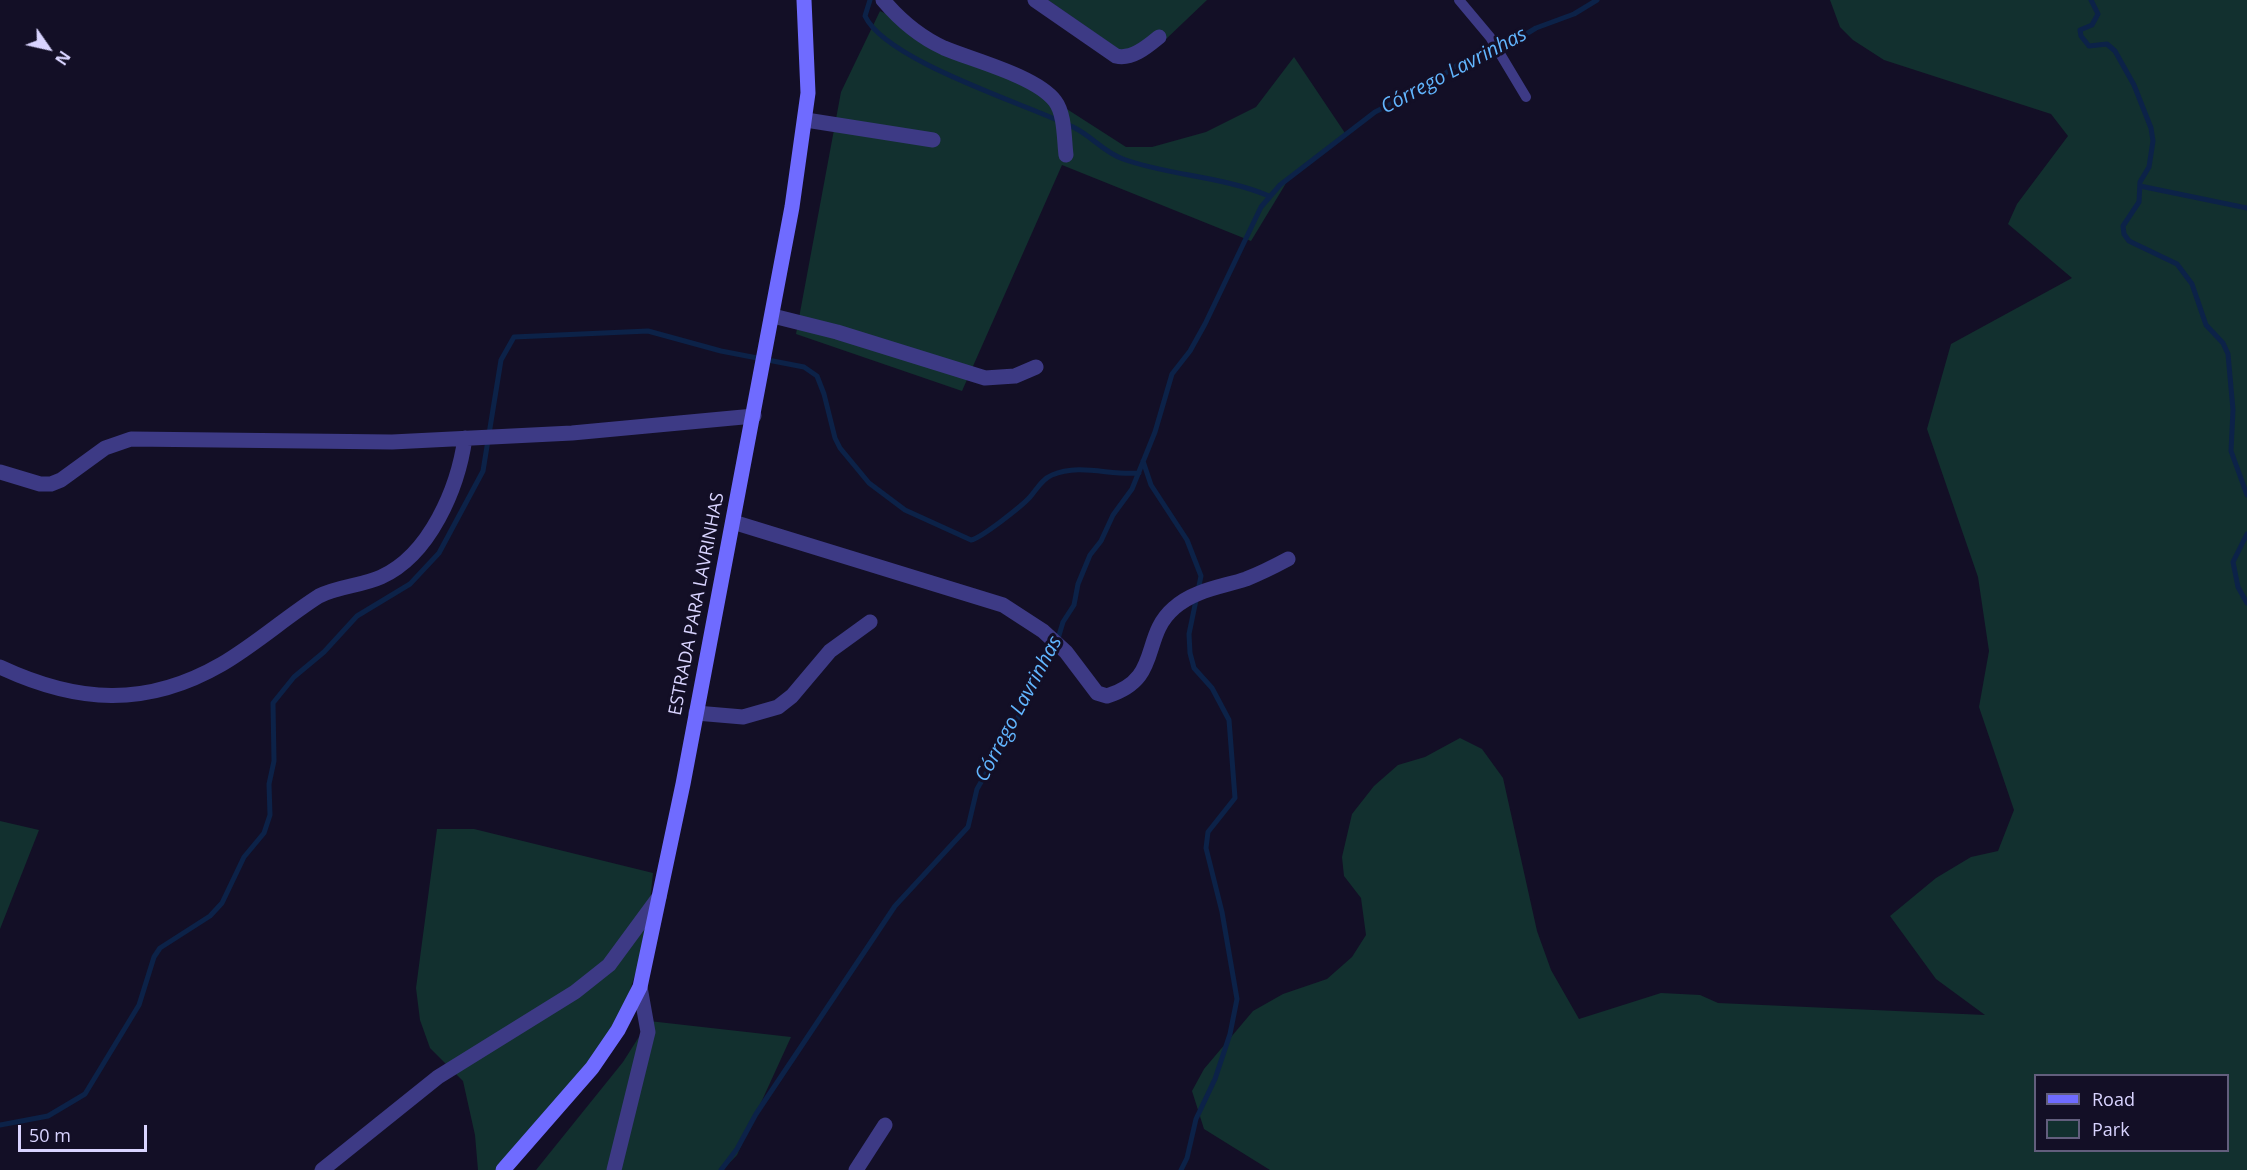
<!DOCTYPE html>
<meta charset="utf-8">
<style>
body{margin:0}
#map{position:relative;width:2247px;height:1170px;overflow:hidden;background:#130f26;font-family:"Open Sans",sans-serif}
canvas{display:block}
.legend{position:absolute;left:2034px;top:1074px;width:195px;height:78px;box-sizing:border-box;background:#130f26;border:2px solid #625e7d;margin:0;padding:8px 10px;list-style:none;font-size:18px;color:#d9d4ff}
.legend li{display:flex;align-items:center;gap:12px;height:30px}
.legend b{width:30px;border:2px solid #625e7d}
.north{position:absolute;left:18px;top:18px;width:60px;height:60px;-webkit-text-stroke:4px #130f26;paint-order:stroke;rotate:124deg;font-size:16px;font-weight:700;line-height:24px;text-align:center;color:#d9d4ff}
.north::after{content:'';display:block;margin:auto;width:21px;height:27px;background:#d9d4ff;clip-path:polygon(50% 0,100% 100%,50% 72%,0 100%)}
.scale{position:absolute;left:18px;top:1125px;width:129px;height:27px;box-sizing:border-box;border:3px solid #d9d4ff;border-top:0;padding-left:8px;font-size:18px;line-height:21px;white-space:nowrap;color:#d9d4ff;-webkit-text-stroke:4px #130f26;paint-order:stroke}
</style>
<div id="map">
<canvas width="2247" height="1170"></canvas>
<ul class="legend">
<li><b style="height:8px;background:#6f6bff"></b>Road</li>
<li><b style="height:16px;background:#12302f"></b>Park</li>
</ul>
<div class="north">N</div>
<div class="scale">50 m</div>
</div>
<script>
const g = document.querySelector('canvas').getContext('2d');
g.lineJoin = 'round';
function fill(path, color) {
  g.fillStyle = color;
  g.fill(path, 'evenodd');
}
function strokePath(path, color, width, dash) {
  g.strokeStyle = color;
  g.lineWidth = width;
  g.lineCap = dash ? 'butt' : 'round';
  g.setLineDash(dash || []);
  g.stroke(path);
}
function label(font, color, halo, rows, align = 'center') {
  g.font = font + ' "Open Sans",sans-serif';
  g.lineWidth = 6;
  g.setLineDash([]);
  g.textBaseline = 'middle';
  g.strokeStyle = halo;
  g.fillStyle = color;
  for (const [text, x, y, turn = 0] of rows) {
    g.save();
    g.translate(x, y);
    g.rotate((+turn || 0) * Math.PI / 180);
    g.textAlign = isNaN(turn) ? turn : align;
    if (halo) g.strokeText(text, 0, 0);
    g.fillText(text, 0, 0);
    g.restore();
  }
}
fill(new Path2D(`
 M1048 0H1207L1164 41 1141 56 1118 49Z
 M1830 0H2247V1170H1270L1204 1129 1192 1091 1204 1069 1253 1011 1283 994 1327 979 1352 957 1366 935 1361 898 1344 876 1342 857 1352 814 1374 786 1398 765 1425 757 1460 738 1482 749 1503 778 1537 931 1551 970 1579 1019 1661 993 1700 995 1718 1003 1985 1015 1936 979 1890 916 1936 878 1971 857 1998 851 2014 810 1979 707 1989 651 1978 577 1927 429 1951 344 2072 278 2008 224 2017 204 2068 136 2051 114 1884 60 1853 40 1840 27ZM2036 1076H2228V1150H2036Z
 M880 11 1003 68 1126 147H1152L1206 132 1256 107 1294 57 1347 136 1291 175 1251 241 1062 165 962 391 796 334 841 92Z
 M0 821 39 830 0 929Z
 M437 829H474L653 873 648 921 638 965 625 1006 606 1045 495 1170H478L475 1135 463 1081 430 1048 420 1020 416 988Z
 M649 1021 791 1037 737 1155 723 1170H536L623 1062Z`), '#12302f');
strokePath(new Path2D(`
 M870 0 865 16C886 61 1026 104 1073 127 1092 136 1103 152 1123 159 1170 176 1222 176 1269 196
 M2091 0 2098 14 2092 25 2080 30 2081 36 2089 46 2107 44 2115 51 2134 85 2151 128 2153 141 2149 167 2140 182 2139 202 2123 226 2124 234 2129 241 2177 264 2192 284 2206 325 2223 343 2228 354 2233 410 2231 451 2247 495
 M2140 186 2247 208
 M1143 461 1151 485 1187 540 1201 576 1189 634 1190 653 1194 668 1212 688 1229 720 1235 798 1208 832 1206 848 1222 912 1237 999 1230 1034 1215 1079 1196 1119 1187 1158 1181 1170
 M2247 534 2233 562 2238 587 2247 603
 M0 1125 48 1116 85 1094 139 1005 154 957 160 948 210 916 222 903 244 857 264 833 270 815 269 784 274 761 273 703 294 677 324 652 357 616 410 584 439 553 483 471 501 360 514 337 648 331 721 351 804 367 817 376 824 394 835 438 840 448 869 483 905 510 971 540C981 538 1022 506 1030 497 1037 489 1042 479 1052 475 1080 463 1111 476 1139 473
 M721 1170 737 1149 756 1114 895 906 968 827 977 789 1012 729 1057 642 1063 622 1074 605 1078 584 1090 555 1101 541 1113 515 1132 489 1155 432 1172 374 1190 351 1205 324 1261 207 1280 185 1375 112 1425 87 1462 62 1513 42 1536 28 1574 14 1597 0`), '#0c2248', 5);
strokePath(new Path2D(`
 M1459 0 1490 37 1526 97`), '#3d3a85', 10);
strokePath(new Path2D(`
 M883 0C899 19 920 37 944 48 972 60 1036 76 1055 101 1065 114 1064 139 1066 155
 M1035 0 1116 56C1132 60 1148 46 1159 37
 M806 120 933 140
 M773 316 837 332 985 378 1015 376 1036 367
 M0 472 40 484H51L61 480 105 448 131 439 392 442 572 433 754 416
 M733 522 1003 605 1043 631 1066 652 1097 693 1107 696C1163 679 1140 637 1174 608 1194 590 1222 587 1246 579 1261 573 1275 566 1288 559
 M0 667C77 703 146 708 222 664 256 644 286 617 319 596 339 586 361 586 381 577 430 555 458 488 465 438
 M696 713 743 717 778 707 792 696 830 651 870 622
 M322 1170 438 1077 575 992 609 965 659 897
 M614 1170 648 1032 640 987
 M856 1170 885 1125`), '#3d3a85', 15);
strokePath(new Path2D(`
 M503 1170 592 1068 618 1030 640 987 683 784 792 207 808 93 804 0`), '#6f6bff', 15);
label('18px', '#d9d4ff', '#130f26', [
 ["ESTRADA PARA LAVRINHAS",697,604,-79]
]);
label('italic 20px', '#62b6ff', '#130f26', [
 ["Córrego Lavrinhas",1454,71,-28],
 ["Córrego Lavrinhas",1019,709,-62]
]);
</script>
